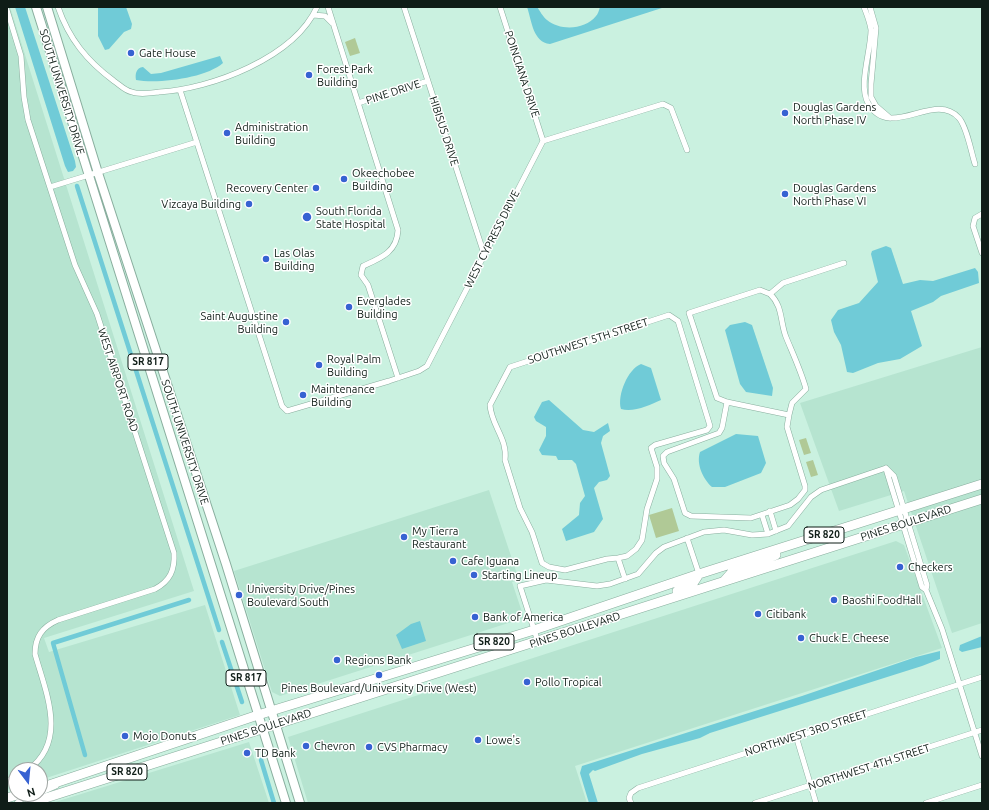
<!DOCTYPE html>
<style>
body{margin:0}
#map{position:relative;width:989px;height:810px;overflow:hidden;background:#caf1e0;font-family:Ubuntu,sans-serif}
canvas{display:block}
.frame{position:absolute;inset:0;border:8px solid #0f1d17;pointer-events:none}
.north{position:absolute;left:8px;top:762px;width:40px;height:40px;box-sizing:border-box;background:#fff;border:1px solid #9fa5a2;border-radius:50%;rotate:164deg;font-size:11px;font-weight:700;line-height:16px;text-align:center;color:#0f1d17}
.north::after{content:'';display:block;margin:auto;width:14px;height:18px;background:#3762d2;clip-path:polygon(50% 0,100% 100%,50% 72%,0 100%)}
</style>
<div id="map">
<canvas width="989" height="810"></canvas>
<div class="frame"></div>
<div class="north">N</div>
</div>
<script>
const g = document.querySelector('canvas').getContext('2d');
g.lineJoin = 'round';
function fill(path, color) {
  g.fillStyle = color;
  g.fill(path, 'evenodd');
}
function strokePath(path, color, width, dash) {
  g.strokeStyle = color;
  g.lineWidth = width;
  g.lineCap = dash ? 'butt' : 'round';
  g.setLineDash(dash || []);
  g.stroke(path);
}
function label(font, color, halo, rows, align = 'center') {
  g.font = font + ' Ubuntu,sans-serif';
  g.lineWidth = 3;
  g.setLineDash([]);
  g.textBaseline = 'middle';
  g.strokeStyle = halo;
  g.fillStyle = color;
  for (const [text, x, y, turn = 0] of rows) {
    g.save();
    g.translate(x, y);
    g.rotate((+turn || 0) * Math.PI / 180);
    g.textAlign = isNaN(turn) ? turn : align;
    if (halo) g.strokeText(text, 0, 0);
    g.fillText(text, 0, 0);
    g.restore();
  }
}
fill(new Path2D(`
 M7 7H10L194 591 44 638 49 652 205 605 240 715 40 780V770H16V787L7 790Z
 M982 347V623L952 633 904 491 839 511 800 403Z
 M489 490 519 580 512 582 524 618 280 696 272 692 234 571Z
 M896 541 904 545 942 648 575 766 587 803H308L288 737Z
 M249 742 269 803H52Z`), '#b6e4d0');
fill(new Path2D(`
 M355 38 360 53 350 56 345 42Z
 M806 438 811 453 804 455 799 440Z
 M813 460 818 475 811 477 806 462Z
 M672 508 679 531 656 538 649 515Z`), '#b0c996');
fill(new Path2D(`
 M15 7H25L75 161 76 167 73 171 68 172 65 166Z
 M98 7H126L132 24 131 29 124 32 109 49 105 50 98 36Z
 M527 7H537C540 11 543 17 547 20 560 31 585 30 596 16 598 14 599 10 600 7H665L550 44C533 42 532 22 527 7Z
 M220 56 223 63C206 78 159 84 136 80 135 74 136 68 143 67L151 74 161 73Z
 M886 246 891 248 903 284 920 280 933 281 975 268 978 272 979 283 941 296 933 302 911 311 922 346 900 359 878 363 853 373 847 372 841 345 834 332 831 320 838 310 859 303 878 282 871 254 872 251Z
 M745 322 752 325 773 388 772 396 746 392 740 384 725 330 730 325Z
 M641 364 651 368 661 400C650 405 633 413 621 409 617 395 628 369 641 364Z
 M549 400 583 430 594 432 608 423 610 431 603 436 601 443 610 476 607 480 599 482 594 488 603 519 594 532 566 541 562 529 579 515 580 503 585 496 576 464 572 460H558L556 456 542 455 539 450 546 436V427L536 421 534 417 542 402Z
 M736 434 758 436 766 463 761 473 725 487H712C703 479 696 464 700 452Z
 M420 621 426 641 402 649 396 635 411 624Z
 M982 636V647L962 652 959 650 960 645Z
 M940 651V659L922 666 710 733 700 738 642 754 595 771 593 770 589 774 598 803H589L580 773 582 766 802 696 916 657Z`), '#70cbd7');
strokePath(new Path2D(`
 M77 186 219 630
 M222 642 242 702
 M85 755 53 643 189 600
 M261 760 274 803`), '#70cbd7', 4.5);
const street = new Path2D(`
 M58 7C69 39 87 61 114 81 120 85 125 91 132 92 140 95 151 93 159 92 211 89 294 58 317 7
 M328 7 398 230C397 252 381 258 363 266L361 275 368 285 398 378
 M404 7 484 254
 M500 7 543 141
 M864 7C867 15 870 22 871 30 871 51 858 85 868 103 890 142 934 90 959 118 967 127 971 152 975 164
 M870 7 876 28 871 84V97L876 106 890 118
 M7 10 21 56 24 97 28 120 75 265 97 314 174 553C175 570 170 581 155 589L58 620C42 627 35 637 35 654 46 693 68 741 28 770
 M313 15 325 16 332 23
 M180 90 282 406 287 411 389 381 419 371 427 366 543 141
 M358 103 428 81
 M543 141 663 104 671 108 687 150
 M50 187 197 142
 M982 214 975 218 973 226 982 253
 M770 294C783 306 780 322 786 337 793 354 801 371 806 389L792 403 789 415
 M727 402 722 428 719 433 667 452 663 456 664 463 674 479 685 513 691 516 751 518 790 505 798 499 805 490V486L787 427 789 415 727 402 717 398 689 313 760 290 770 294 783 283 844 263
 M886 468 894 476 927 585 926 590 942 629 982 756
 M886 469 922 587 926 590
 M770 511 776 531
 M762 515 768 534
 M687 538 699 574
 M618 558 607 559 565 570 549 567 542 563 532 532 520 508 505 460C508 439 491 425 490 405L510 367 669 315 678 321 710 426 707 430 655 445 651 448 657 467V479L647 509 642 540 636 549 627 556 618 558 625 579
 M538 642 520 586 546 580 597 586 610 584 638 574 656 553 664 547 704 532 724 530 752 535 768 534 788 526 811 497 821 490 886 468
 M796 736 816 803
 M7 781 16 777
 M40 793 56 786
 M17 803 23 798 36 794
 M631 803 629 798 631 793 638 788 982 677
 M755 803 982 730
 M926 803 982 785`);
const primary = new Path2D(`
 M36 7 286 803
 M47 7 98 173 226 564 300 803`);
const highway = new Path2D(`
 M724 581 732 572 776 555
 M677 591 692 585 699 574
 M40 788 258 715 534 630 699 574 982 484
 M7 798 20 794
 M30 803 982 499`);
strokePath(street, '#89ae9e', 6);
strokePath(primary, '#89ae9e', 10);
strokePath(highway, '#89ae9e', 10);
strokePath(street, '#fff', 5);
strokePath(primary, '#fff', 8);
strokePath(highway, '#fff', 9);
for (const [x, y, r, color] of [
 [131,53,4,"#3762d2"],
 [309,75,4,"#3762d2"],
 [785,113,4,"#3762d2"],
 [227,133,4,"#3762d2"],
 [344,179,4,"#3762d2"],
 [316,188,4,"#3762d2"],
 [785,194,4,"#3762d2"],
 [249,204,4,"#3762d2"],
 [307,217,5,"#3762d2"],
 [266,259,4,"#3762d2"],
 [349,307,4,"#3762d2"],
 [286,322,4,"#3762d2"],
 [319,365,4,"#3762d2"],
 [303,395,4,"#3762d2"],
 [404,537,4,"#3762d2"],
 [453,561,4,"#3762d2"],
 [900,567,4,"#3762d2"],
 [474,575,4,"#3762d2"],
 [239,595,4,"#3762d2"],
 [834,600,4,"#3762d2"],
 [758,614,4,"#3762d2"],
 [475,617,4,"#3762d2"],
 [801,638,4,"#3762d2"],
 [337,660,4,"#3762d2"],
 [379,675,4,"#3762d2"],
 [527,682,4,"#3762d2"],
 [125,736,4,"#3762d2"],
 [478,740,4,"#3762d2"],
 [306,746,4,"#3762d2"],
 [369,747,4,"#3762d2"],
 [247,753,4,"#3762d2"]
]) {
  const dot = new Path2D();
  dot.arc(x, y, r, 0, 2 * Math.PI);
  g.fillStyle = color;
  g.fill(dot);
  strokePath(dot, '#fff', 1.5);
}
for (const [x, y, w] of [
 [148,362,40],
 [824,535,40],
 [494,642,40],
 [246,678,40],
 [127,772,40]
]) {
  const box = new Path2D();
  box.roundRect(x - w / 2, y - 8, w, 16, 3);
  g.fillStyle = '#fff';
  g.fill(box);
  strokePath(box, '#0f1d17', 1);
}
label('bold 10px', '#0f1d17', null, [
 ["SR 817",148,362],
 ["SR 820",824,535],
 ["SR 820",494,642],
 ["SR 817",246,678],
 ["SR 820",127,772]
]);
label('11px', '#0f1d17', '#fff', [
 ["Gate House",139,53],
 ["Forest Park",317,69],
 ["Building",317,82],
 ["Douglas Gardens",793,107],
 ["North Phase IV",793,120],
 ["Administration",235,127],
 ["Building",235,140],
 ["Okeechobee",352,173],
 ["Building",352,186],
 ["Recovery Center",308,188,"right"],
 ["Douglas Gardens",793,188],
 ["North Phase VI",793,201],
 ["Vizcaya Building",241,204,"right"],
 ["South Florida",316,211],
 ["State Hospital",316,224],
 ["Las Olas",274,253],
 ["Building",274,266],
 ["Everglades",357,301],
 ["Building",357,314],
 ["Saint Augustine",278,316,"right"],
 ["Building",278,329,"right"],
 ["Royal Palm",327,359],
 ["Building",327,372],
 ["Maintenance",311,389],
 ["Building",311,402],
 ["My Tierra",412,531],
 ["Restaurant",412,544],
 ["Cafe Iguana",461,561],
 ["Checkers",908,567],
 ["Starting Lineup",482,575],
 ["University Drive/Pines",247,589],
 ["Boulevard South",247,602],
 ["Baoshi FoodHall",842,600],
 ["Citibank",766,614],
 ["Bank of America",483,617],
 ["Chuck E. Cheese",809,638],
 ["Regions Bank",345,660],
 ["Pollo Tropical",535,682],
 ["Pines Boulevard/University Drive (West)",379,688,"center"],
 ["Mojo Donuts",133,736],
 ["Lowe's",486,740],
 ["Chevron",314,746],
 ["CVS Pharmacy",377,747],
 ["TD Bank",255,753]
], 'left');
label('11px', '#0f1d17', '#fff', [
 ["POINCIANA DRIVE",522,74,72],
 ["SOUTH UNIVERSITY DRIVE",62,92,73],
 ["PINE DRIVE",393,92,-18],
 ["HIBISUS DRIVE",444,131,72],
 ["WEST CYPRESS DRIVE",492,239,-63],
 ["SOUTHWEST 5TH STREET",588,341,-18],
 ["WEST AIRPORT ROAD",118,380,72],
 ["SOUTH UNIVERSITY DRIVE",185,442,72],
 ["PINES BOULEVARD",906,523,-18],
 ["PINES BOULEVARD",575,630,-18],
 ["PINES BOULEVARD",266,727,-18],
 ["NORTHWEST 3RD STREET",806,733,-18],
 ["NORTHWEST 4TH STREET",869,767,-18]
]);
</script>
